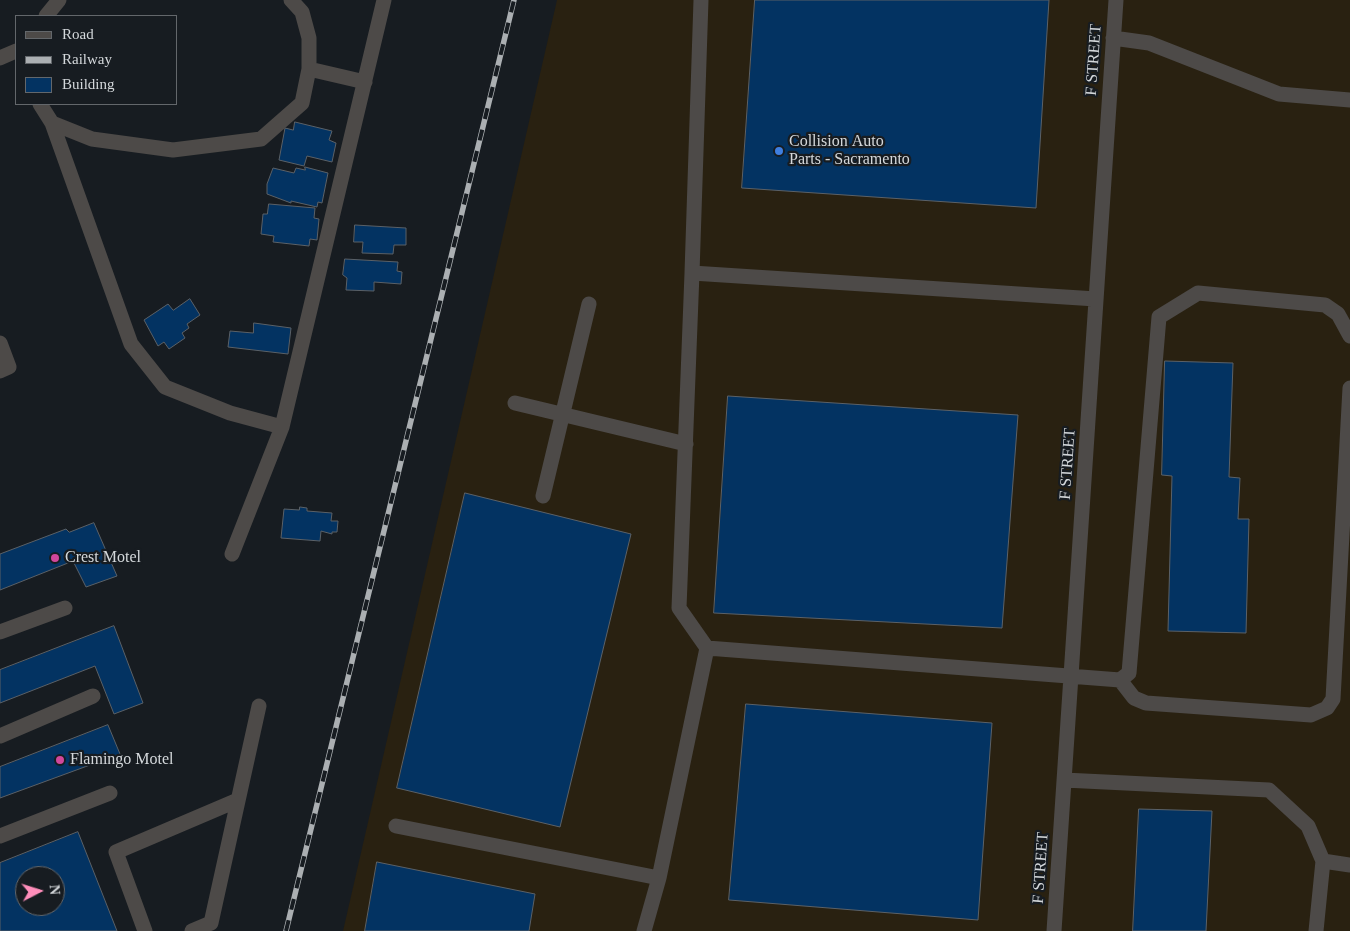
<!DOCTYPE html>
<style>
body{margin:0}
#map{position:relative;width:1350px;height:931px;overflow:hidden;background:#171c21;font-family:"Times New Roman",serif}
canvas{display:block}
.legend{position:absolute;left:15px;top:15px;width:162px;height:90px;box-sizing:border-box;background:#171c21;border:1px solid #63676b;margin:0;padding:6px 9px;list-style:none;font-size:15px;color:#d4d8db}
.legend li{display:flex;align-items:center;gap:10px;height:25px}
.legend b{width:25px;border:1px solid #63676b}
.north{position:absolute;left:15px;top:866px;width:50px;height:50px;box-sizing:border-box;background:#171c21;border:1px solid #63676b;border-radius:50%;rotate:85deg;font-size:14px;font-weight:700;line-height:20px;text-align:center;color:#d4d8db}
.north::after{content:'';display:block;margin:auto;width:18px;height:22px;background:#fe8ebb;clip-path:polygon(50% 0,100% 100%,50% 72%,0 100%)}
</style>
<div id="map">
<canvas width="1350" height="931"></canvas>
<ul class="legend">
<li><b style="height:6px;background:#4d4a48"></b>Road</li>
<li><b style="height:6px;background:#abafb2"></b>Railway</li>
<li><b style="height:14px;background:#033362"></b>Building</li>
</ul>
<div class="north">N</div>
</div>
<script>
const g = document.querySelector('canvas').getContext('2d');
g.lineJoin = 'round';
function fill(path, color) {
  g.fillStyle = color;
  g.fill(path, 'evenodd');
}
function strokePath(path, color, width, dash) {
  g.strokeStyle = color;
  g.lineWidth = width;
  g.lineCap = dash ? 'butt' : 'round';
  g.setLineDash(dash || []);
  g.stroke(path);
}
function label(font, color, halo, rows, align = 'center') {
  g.font = font + ' "Times New Roman",serif';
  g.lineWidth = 4.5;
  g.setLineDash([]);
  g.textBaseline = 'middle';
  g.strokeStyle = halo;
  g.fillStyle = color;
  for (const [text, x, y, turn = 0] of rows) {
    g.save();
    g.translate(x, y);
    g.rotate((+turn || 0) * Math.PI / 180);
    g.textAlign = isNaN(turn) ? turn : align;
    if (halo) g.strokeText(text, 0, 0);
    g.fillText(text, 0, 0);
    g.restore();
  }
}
fill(new Path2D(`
 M557 0H1350V931H343Z`), '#292111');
const building = new Path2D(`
 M755 0H1049L1036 208 742 188Z
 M295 122 332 131 329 140 336 143 332 162 307 156 304 166 279 160 285 128 293 130Z
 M305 167 328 173 322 203 318 202 317 207 291 201V203L267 194V184L273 168 294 173 296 168 305 170Z
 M269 204 315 208 314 218 319 219 317 240 310 239 309 246 273 242 274 236 261 234 263 214H267Z
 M355 225 406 228V245H394L393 254 362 253 363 242H354Z
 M345 259 398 262 397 271 402 272 401 284 374 282V291L346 290 347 278 343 275Z
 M190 299 200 315 187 324 189 328 182 333 185 338 169 349 164 342 158 346 144 320 168 304 173 310Z
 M254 323 291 328 288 354 228 347 230 331 253 333Z
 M1165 361 1233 363 1229 477 1240 478 1238 519H1249L1246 633 1168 631 1172 476 1162 475Z
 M728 396 1018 415 1002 628 714 613Z
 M465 493 631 534 560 827 397 788Z
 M300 507 307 508V511L332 513 331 521H338L337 532H332V534L321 531 320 541 281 538 284 509 299 510Z
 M94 523 117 576 86 587 73 561 0 590V554L66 529 69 532Z
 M114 626 143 703 114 714 95 666 0 703V670Z
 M746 704 992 723 978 920 729 900Z
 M108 725 120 754 0 798V767Z
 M1139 809 1212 811 1206 931H1133Z
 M78 832 117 931H0V863ZM25 876H55V906H25Z
 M377 862 535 894 529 931H365Z`);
fill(building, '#033362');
strokePath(building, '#5b6167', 1);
strokePath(new Path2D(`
 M46 16 59 0
 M1113 38 1149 43 1279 94 1350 100
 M0 58 16 51
 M309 69 365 82
 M40 104 52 123 92 139 173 150 261 139 302 103 309 69V38L302 12 291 0
 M52 123 131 344 165 387 230 413 282 427 384 0
 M692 273 701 0
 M0 343 9 367 0 371
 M515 403 686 444
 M543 496 589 304
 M232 554 282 427
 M0 632 65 608
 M707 648 679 608 692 273 1096 299
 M1120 680 1134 698 1146 703 1311 715 1327 708 1333 699 1350 388
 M0 736 93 696
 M1064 780 1269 790 1308 826 1323 861 1350 865
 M396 826 659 878 707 648 1120 680 1129 673 1159 317 1198 293 1325 305 1338 314 1350 336
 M0 836 110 793
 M145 931 116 852 238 800
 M192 931 211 923 259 706
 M644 931 659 878
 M1054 931 1116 0
 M1316 931 1323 861`), '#4d4a48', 15);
const rail = new Path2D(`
 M286 931 514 0`);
strokePath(rail, '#abafb2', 5.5);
strokePath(rail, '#171c21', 4, [11]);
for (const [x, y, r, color] of [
 [779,151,5,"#3f7fe0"],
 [55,558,5,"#d1479c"],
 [60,760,5,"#d1479c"]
]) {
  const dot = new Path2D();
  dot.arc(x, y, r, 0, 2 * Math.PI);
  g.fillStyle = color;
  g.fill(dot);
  strokePath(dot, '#171c21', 2);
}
label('16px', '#d4d8db', '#171c21', [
 ["F STREET",1094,60,-86],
 ["F STREET",1068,464,-86],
 ["F STREET",1041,868,-86]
]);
label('16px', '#d4d8db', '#171c21', [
 ["Collision Auto",789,142],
 ["Parts - Sacramento",789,160],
 ["Crest Motel",65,558],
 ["Flamingo Motel",70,760]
], 'left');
</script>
